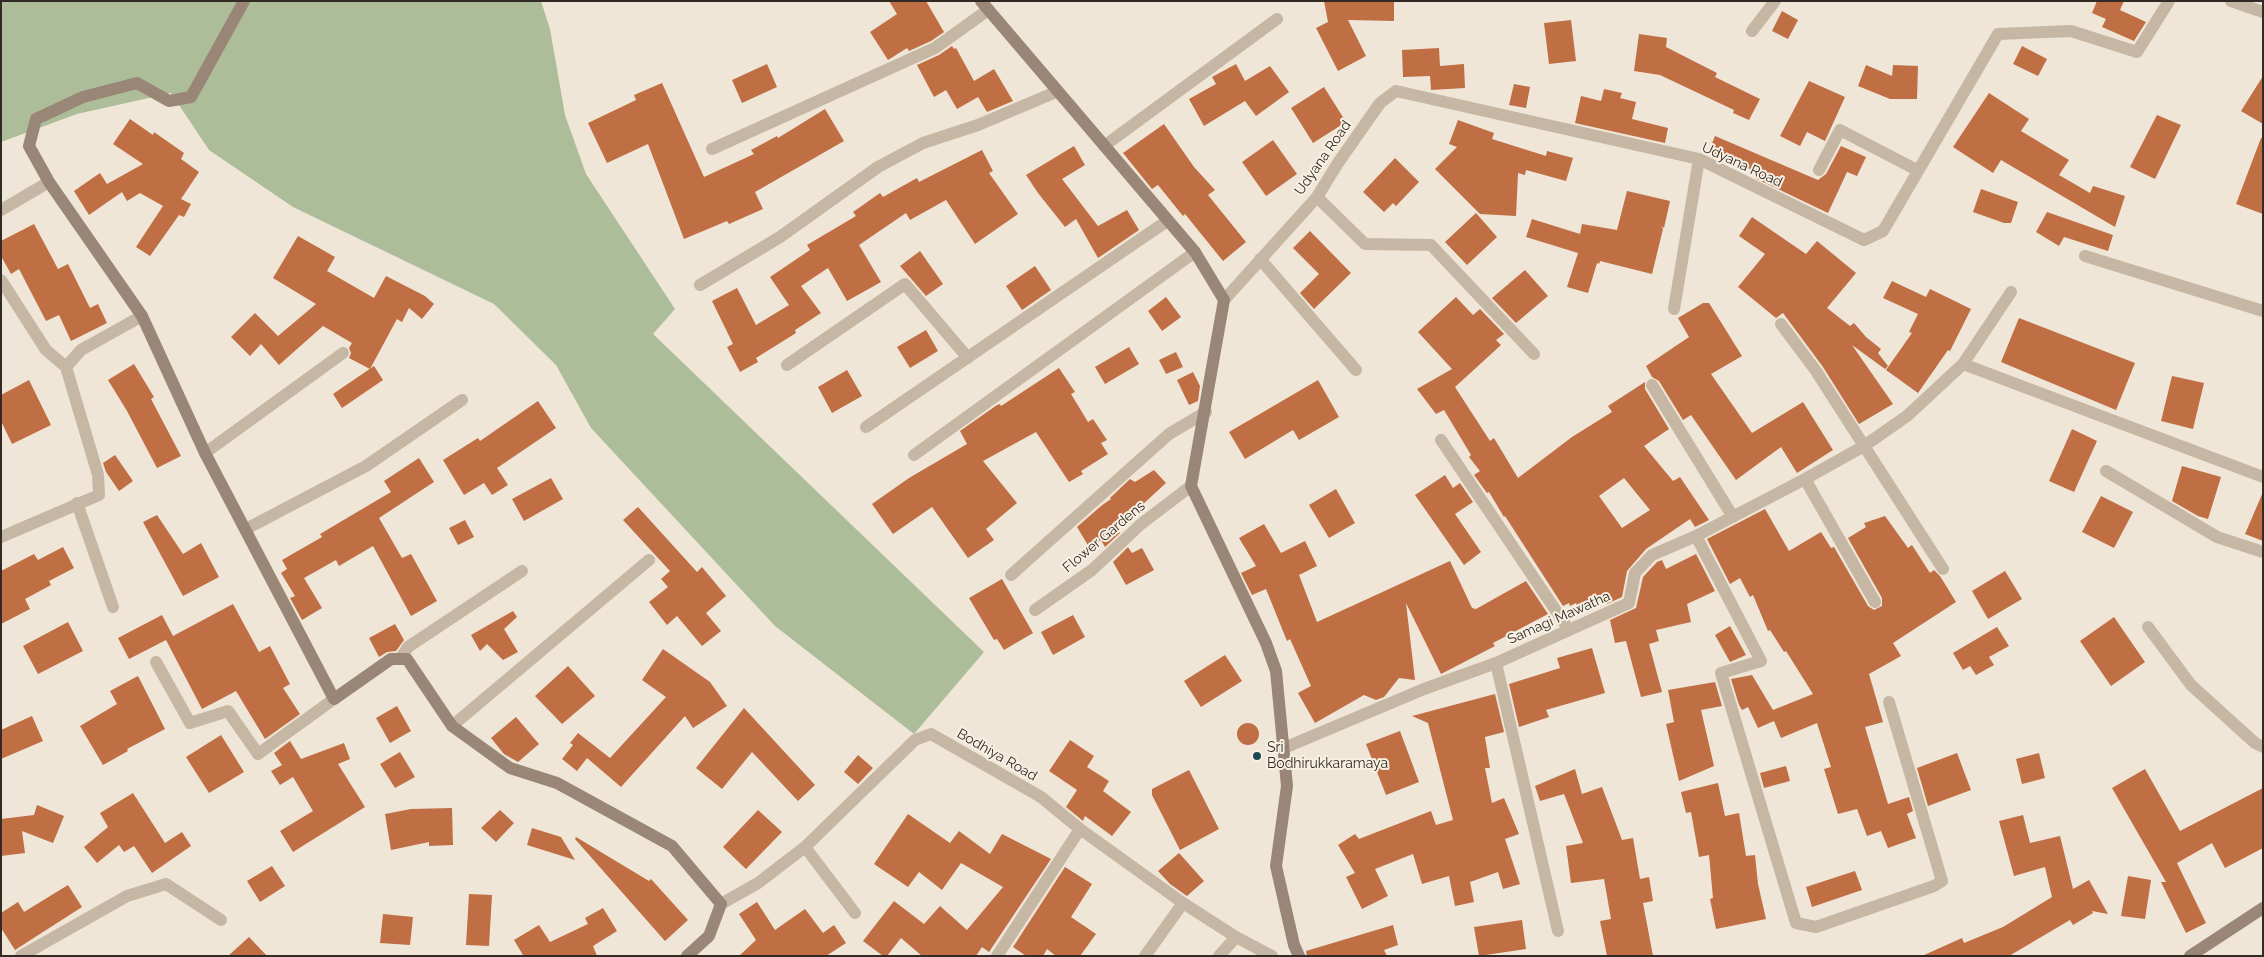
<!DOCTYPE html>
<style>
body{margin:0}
#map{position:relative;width:2264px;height:957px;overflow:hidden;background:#efe6d7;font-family:Raleway,sans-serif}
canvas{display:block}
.frame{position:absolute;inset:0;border:2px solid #322b25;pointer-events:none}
</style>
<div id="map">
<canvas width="2264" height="957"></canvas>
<div class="frame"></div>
</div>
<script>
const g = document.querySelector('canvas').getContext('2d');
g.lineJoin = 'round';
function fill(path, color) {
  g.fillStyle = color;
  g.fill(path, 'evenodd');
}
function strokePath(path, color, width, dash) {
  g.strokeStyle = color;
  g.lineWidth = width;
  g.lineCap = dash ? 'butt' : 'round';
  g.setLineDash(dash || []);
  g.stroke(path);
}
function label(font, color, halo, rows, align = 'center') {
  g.font = font + ' Raleway,sans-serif';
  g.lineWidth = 4;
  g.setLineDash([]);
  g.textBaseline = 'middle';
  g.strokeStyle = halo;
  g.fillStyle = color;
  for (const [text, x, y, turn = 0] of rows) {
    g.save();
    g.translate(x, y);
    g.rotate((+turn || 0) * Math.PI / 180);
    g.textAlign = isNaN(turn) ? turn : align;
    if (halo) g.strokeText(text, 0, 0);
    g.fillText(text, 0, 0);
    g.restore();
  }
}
fill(new Path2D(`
 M1 1H541L550 29 565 115 586 174 675 309 653 334 984 652 914 734 775 626 591 428 556 365 494 304 293 207 209 150 171 93 77 114 1 142Z`), '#adbd99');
fill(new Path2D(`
 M889 1H926L944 32 931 41 909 51 907 48 888 60 870 32 897 14Z
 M1324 1H1394V21L1348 20 1366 56 1338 71 1316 28 1328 22Z
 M2097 1H2124L2120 10 2146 22 2134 41 2102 27 2106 19 2092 13Z
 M1782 11 1798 20 1788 39 1772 31Z
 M1571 20 1576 61 1549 64 1544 23Z
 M1639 34 1667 38 1666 47 1717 73 1715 77 1760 99 1749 120 1733 113 1734 110 1660 75 1634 71Z
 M952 46 954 49 956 48 974 81 994 69 1013 101 987 112 978 97 957 109 946 90 934 97 917 65 939 55Z
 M2022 46 2047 59 2038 76 2013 64Z
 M1439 48 1440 66 1464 64 1465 88 1431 90 1430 76 1403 77 1402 50Z
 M767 64 777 87 742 103 732 80Z
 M1236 64 1245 81 1270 66 1289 92 1256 116 1245 101 1204 126 1189 99 1216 84 1212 77Z
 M1866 65 1892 76 1893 65 1918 66 1917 99H1890L1858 86Z
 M2263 76V124L2241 111Z
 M1809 81 1845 97 1825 141 1807 132 1800 146 1780 136Z
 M662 83 704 177 754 154 751 150 777 136 778 138 825 109 844 141 755 192 763 209 729 224 727 221 684 239 648 144 607 163 588 123 636 100 634 95Z
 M1514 84 1530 87 1526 108 1509 105Z
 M1324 87 1346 122 1313 143 1291 108Z
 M1604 89 1622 93 1620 98 1636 102 1632 119 1668 128 1665 143 1575 123 1581 96 1601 101Z
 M1989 93 2029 119 2021 131 2069 160 2059 175 2090 193 2093 186 2125 196 2115 227 2001 160 1993 173 1953 147Z
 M2157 115 2181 125 2155 179 2130 167Z
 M130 119 153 135 154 132 184 153 181 159 199 172 181 199 191 204 184 217 179 215 150 256 136 247 163 206 140 193 127 201 122 192 89 215 74 191 100 173 107 184 143 164 113 144Z
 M1458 120 1494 133 1492 139 1546 156 1547 151 1573 158 1566 181 1526 170 1525 175 1518 173 1516 216 1480 214 1435 169 1457 147 1449 144Z
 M1164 124 1194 167 1215 190 1208 195 1246 242 1223 261 1185 214 1183 216 1158 185 1152 189 1123 153Z
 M1715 136 1818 180 1826 174 1841 146 1866 157 1857 176 1847 172 1828 213 1755 178 1758 172 1708 153Z
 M2261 138H2263V214L2236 204Z
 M1273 140 1297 174 1266 196 1242 162Z
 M1074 146 1085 165 1062 179 1098 226 1127 210 1139 230 1098 258 1076 219 1065 227 1038 193 1026 175Z
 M982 150 993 171 989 173 1018 214 975 244 946 200 910 220 906 213 859 245 881 282 847 301 828 268 801 286 821 313 795 330 796 333 756 358 758 362 740 372 727 347 733 344 712 301 737 288 756 325 789 305 770 277 810 250 807 245 856 216 853 212 880 193 883 197 917 178 919 182Z
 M1395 158 1419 182 1396 206 1393 203 1384 212 1363 192Z
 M1981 189 2018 202 2011 223H2004L1973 212Z
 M1627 191 1670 201 1664 228 1661 226 1663 229 1652 274 1600 261 1599 264 1597 263 1588 293 1567 287 1578 253 1526 237 1532 219 1580 234 1582 224 1617 230Z
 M2047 212 2113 235 2108 251 2064 237 2059 246 2036 232Z
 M1476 213 1497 237 1467 265 1445 242Z
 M1752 217 1806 254 1817 241 1856 273 1827 308 1850 326 1854 323 1866 337 1881 349 1878 353 1888 366 1885 369 1852 345 1893 404 1859 424 1823 367 1783 313 1776 318 1738 287 1765 254 1739 236Z
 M34 224 58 269 68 264 90 308 98 304 107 323 71 341 59 315 46 321 19 269 11 274 1 256V241Z
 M1310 231 1351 273 1314 309 1300 293 1319 274 1293 248Z
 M298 236 335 257 327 271 374 298 386 276 425 296 434 304 422 319 409 308 402 322 397 319 370 369 349 358 351 353 349 348 352 343 323 326 279 365 261 344 250 356 231 337 255 313 278 336 316 304 273 278Z
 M920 251 943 284 926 296 900 266Z
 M1035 266 1051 290 1022 310 1006 286Z
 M1525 270 1548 296 1516 323 1492 298Z
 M1892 281 1926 297 1930 289 1971 309 1950 351 1948 350 1918 393 1886 370 1912 333 1909 332 1918 314 1883 298Z
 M1166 297 1181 317 1162 331 1148 311Z
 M1456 297 1473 315 1480 309 1504 334 1496 340 1501 345 1455 387 1490 441 1494 438 1518 478 1572 437 1612 412 1608 406 1645 382V389L1669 429 1644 446 1673 481 1680 477 1709 520 1695 527 1690 519 1646 549 1627 571 1622 597 1607 604 1606 599 1578 610 1576 603 1570 606 1569 603 1563 606 1505 516 1504 517 1489 492 1487 493 1474 475 1480 471 1469 457 1471 455 1444 410 1436 414 1417 389 1452 369 1418 332ZM1624 478 1650 510 1622 528 1599 496Z
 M1703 303H1709L1742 356 1711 374 1752 433 1803 402 1833 450 1797 473 1781 447 1736 480 1691 415 1683 420 1659 381 1652 377 1646 366 1689 337 1678 318Z
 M2019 318 2135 363 2116 410 2001 362Z
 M926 330 938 351 910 368 897 347Z
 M1129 347 1139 364 1105 384 1095 367Z
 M1176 352 1183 367 1166 374 1159 360Z
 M134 364 154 397 151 399 181 456 157 468 127 411 108 380Z
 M374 366 383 380 342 408 333 394Z
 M1059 368 1075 392 1071 394 1088 422 1093 419 1107 440 1101 443 1108 454 1081 471 1083 474 1069 482 1036 432 983 461 1017 503 986 529 994 540 968 558 932 507 893 534 872 504 909 478 967 444 960 431 997 405 1000 404 1001 406Z
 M847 370 862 396 832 413 818 387Z
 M1193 372 1200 386 1198 401 1189 405 1177 380Z
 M2172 376 2204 383 2193 429 2161 421Z
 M29 380 51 425 12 444 1 421V395Z
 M1318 380 1339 417 1299 440 1293 430 1245 459 1229 432Z
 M538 401 556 428 497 468 508 485 492 495 484 483 464 495 443 460 478 438 480 441Z
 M2072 429 2097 441 2074 492 2049 481Z
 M115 455 133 481 119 491 106 472 103 463Z
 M419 458 434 482 379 518 402 558 411 554 437 601 411 616 373 546 339 566 336 560 304 578 322 608 302 620 290 598 295 596 281 573 287 569 282 560 322 537 320 534 391 492 384 481Z
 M2182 466 2221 477 2208 519 2198 516 2172 501Z
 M1154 470 1166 483 1117 528 1120 533 1105 547 1101 540 1089 547 1077 527 1101 506 1111 499 1110 498 1130 479 1135 482Z
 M1445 475 1453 488 1460 483 1473 502 1455 514 1481 552 1464 565 1415 495Z
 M551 478 563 499 524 521 512 499Z
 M1336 489 1355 523 1329 538 1309 505Z
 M2263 492V541L2245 534Z
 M2101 496 2133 512 2114 548 2082 532Z
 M638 507 697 572 702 567 726 596 706 613 721 631 702 646 677 616 667 625 649 602 668 587 661 579 670 571 623 520Z
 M1765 509 1789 551 1821 532 1831 548 1834 547 1868 606 1874 610 1882 606V598L1848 538 1866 527 1864 523 1885 516 1908 548 1912 545 1930 573 1934 570 1940 576 1956 602 1893 643 1901 656 1869 674 1883 722 1865 727 1888 804 1909 797 1913 811 1907 814 1916 838 1888 848 1881 831 1867 836 1857 809 1838 814 1824 769 1831 767 1817 723 1781 738 1774 721 1758 728 1748 707 1742 710 1739 705 1731 679 1752 675 1773 710 1813 694 1786 651 1784 652 1770 630 1768 631 1753 595 1750 597 1740 578 1730 584 1707 539Z
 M157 515 183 554 201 543 219 577 183 596 143 522Z
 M465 520 474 537 458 545 449 528Z
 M1264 524 1281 553 1305 541 1317 566 1299 575 1317 622 1450 561 1472 608 1476 609 1526 581 1548 614 1493 643 1495 646 1441 674 1406 603 1415 680 1399 678 1384 697 1376 700 1364 695 1315 723 1298 693 1311 686 1290 639 1287 641 1266 589 1252 595 1241 573 1256 566 1239 538Z
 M63 547 74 568 49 581 51 585 25 599 30 609 1 624V571L34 554 38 560Z
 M1128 547 1132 553 1142 548 1154 570 1126 585 1113 562Z
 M1696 554 1715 591 1687 604 1691 622 1656 630 1659 641 1649 644 1662 692 1641 697 1626 641 1615 643 1610 620 1636 608 1643 577 1657 562 1662 560 1666 569Z
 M2005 571 2022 599 1988 619 1972 591Z
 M1002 579 1033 633 1004 650 997 639 994 640 969 598Z
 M233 604 259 652 270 646 290 684 283 688 300 714 265 739 236 691 202 709 166 640 129 659 118 638 162 615 173 636Z
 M513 611 517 617 504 629 518 652 503 660 487 644 480 651 471 635Z
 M1073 615 1085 637 1053 655 1041 632Z
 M2114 617 2145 662 2111 686 2080 641Z
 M68 622 83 651 38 674 23 646Z
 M395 624 404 640 396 651 387 652 379 657 369 638Z
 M1730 626 1746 655 1730 662 1715 635Z
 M1997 627 2009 646 1989 657 1994 665 1976 675 1970 666 1963 670 1953 653Z
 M1592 648 1605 693 1546 710 1549 717 1519 727 1509 684 1560 668 1557 658Z
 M663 649 710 682 727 706 693 728 685 716 621 787 587 758 577 771 562 759 573 745 570 743 578 733 610 758 666 697 642 680Z
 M1225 655 1242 681 1201 707 1184 681Z
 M568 666 595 696 562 724 535 696Z
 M138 676 165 729 127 749 128 751 103 765 80 726 117 704 110 691Z
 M1715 682 1722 706 1701 710 1714 766 1679 781 1666 724 1674 722 1668 690Z
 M1495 694 1504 732 1485 737 1490 768H1485L1492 803 1504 798 1519 834 1505 839 1520 884 1503 889 1498 872 1470 882 1474 902 1455 906 1449 876 1422 884 1413 854 1375 869 1388 896 1362 909 1346 877 1355 873 1338 845 1355 834 1359 839 1431 811 1436 825 1453 820 1428 723 1412 716Z
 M397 706 411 731 390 743 376 718Z
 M744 708 815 785 798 801 752 752 722 789 696 768Z
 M32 716 43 741 1 759V730Z
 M516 717 539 744 518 762 504 754 491 738Z
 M1237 734a11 11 0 1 1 22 0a11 11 0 1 1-22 0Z
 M1400 731 1419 782 1386 795 1366 744Z
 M221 735 244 772 209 793 186 757Z
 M1070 740 1094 756 1087 767 1109 781 1103 791 1131 812 1112 836 1085 816 1083 821 1066 807 1077 790 1049 771Z
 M290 741 301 759 344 743 350 759 338 764 365 807 293 852 280 831 313 811 293 777 280 785 271 771 282 765 274 753Z
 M400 752 415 777 395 788 380 764Z
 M1957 753 1971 790 1928 806 1917 768Z
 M2039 753 2045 778 2022 784 2016 759Z
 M858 755 873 768 858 784 844 772Z
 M1786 766 1790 781 1764 788 1760 773Z
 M1575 769 1582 794 1602 787 1622 840 1633 838 1640 879 1649 877 1653 901 1643 903 1653 956H1607L1600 921 1611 919 1604 879 1571 883 1566 846 1583 843 1564 794 1540 801 1535 786Z
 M2145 769 2180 831 2263 788V848L2225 868 2212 843 2177 863 2206 923 2186 933 2161 882H2166L2112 788Z
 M1189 770 1219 829 1180 850 1152 795V789Z
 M1718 783 1725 816 1739 813 1746 856 1755 855 1758 884 1766 919 1716 929 1710 899 1713 898 1709 855 1699 857 1691 812 1686 813 1681 792Z
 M133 793 165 843 182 832 191 846 152 873 134 846 124 852 119 845 97 863 84 847 108 827 100 813Z
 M37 805 64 816 53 843 22 831 25 853 1 856V819L34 815Z
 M452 808 453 845 429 846V842L391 850 385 814 411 809Z
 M500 810 514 823 496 842 481 828Z
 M758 810 782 832 746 869 723 847Z
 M908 814 950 843 959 831 990 854 1002 834 1051 859 989 952 982 947 976 956H922L901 938 887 956H883L863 941 894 901 924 924 940 906 967 930 1003 887 961 863 942 890 919 872 908 887 874 864Z
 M2023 815 2030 843 2060 836 2073 889 2089 880 2108 914 2092 911 2093 913 2073 925 2070 920 2009 956H1922L1962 938 1964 943 2003 927 2052 897 2045 867 2014 876 1999 821Z
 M532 828 561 837 575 860 527 845Z
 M576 837 649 881 651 879 688 920 665 941 575 839Z
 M1179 853 1204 881 1187 896 1170 884 1158 871Z
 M272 866 285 886 260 902 247 881Z
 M1065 867 1092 884 1071 917 1096 934 1080 956H1056L1047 949 1043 956H1026L1013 947Z
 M1855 871 1862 890 1812 907 1806 887Z
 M2128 876 2151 880 2145 919 2121 916Z
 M68 885 82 907 15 950 1 928V913L18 902 24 912Z
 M469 894 492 895 489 946 466 945Z
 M757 902 775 930 805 909 823 933 834 925 846 943 826 956H739L756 940 739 914Z
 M603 908 617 931 593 946 597 956H521L523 955 514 940 539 925 550 942 588 924 585 918Z
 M383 914 413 917 410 945 380 943Z
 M1522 920 1526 949 1479 956 1474 927Z
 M1393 925 1398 945 1384 950 1387 956H1307L1306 951Z
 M249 937 267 956H228Z`), '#c06e44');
strokePath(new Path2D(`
 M2231 1 2263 12
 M1752 31 1775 1
 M1104 146 1277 19
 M712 149 935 48 988 10
 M1819 170 1840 130 1917 170
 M1317 197 1365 244 1431 245 1534 354
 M1 210 49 182
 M2085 256 2263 311
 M1260 259 1356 370
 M1 280 46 350 66 367
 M700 285 780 237 878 167 923 143 978 125 1056 92
 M1224 300 1317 197 1338 163 1380 103 1396 91 1699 159 1864 240 1883 231 1998 34 2071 31 2137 52 2169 1
 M1674 309 1699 159
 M1781 324 1816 371 1943 569
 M1963 364 2263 477
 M787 365 905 284 968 358
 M1652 385 1733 517
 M866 427 1167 221
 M1441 440 1569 630
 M205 453 343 353
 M914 455 1195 252
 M2106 471 2217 537 2263 552
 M1805 479 1875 602
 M77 503 113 607
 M246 529 366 466 462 400
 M1696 536 1761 661 1721 673 1796 923 1816 927 1934 886 1942 881 1889 702
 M1 537 99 495 98 475 66 367 81 350 142 316
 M1011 575 1169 434 1206 412
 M1035 610 1092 570 1141 524 1191 486
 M2148 627 2191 685 2255 743 2263 747
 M400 659 408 647 522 571
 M156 662 190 723 228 711 258 754 334 699
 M1496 663 1558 931
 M452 726 649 560
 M1284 748 1424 689 1496 663 1629 603 1635 573 1652 555 1696 536 1805 479 1864 446 1907 416 1963 364 2011 292
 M805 847 855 913
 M721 904 758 883 805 847 915 740 931 734 1041 797 1080 829 1183 903 1236 937 1272 956
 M21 956 127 896 166 884 221 920
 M997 956 1080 829
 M1145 956 1183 903
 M1219 956 1236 937`), '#c6b7a4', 12);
strokePath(new Path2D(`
 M244 1 191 97 169 101 137 83 83 97 36 119 29 146 49 182 142 316 205 453 334 699 391 659H407L452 726 510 768 557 783 672 846 721 904 709 936 687 956
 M981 1 1195 252 1224 300 1191 486 1266 643 1276 671 1287 786 1276 866 1294 945 1299 956
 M2190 956 2263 908`), '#9a8676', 12);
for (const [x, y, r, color] of [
 [1257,756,5,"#1d4952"]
]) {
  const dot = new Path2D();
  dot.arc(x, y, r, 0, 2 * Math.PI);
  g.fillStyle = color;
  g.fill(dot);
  strokePath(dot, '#f8f0e3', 2);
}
label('14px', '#322b25', '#f8f0e3', [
 ["Udyana Road",1323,158,-55],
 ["Udyana Road",1742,165,25],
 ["Flower Gardens",1104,537,-40],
 ["Samagi Mawatha",1559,618,-24],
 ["Bodhiya Road",997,755,30]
]);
label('14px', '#322b25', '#f8f0e3', [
 ["Sri",1267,748],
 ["Bodhirukkaramaya",1267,764]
], 'left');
</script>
